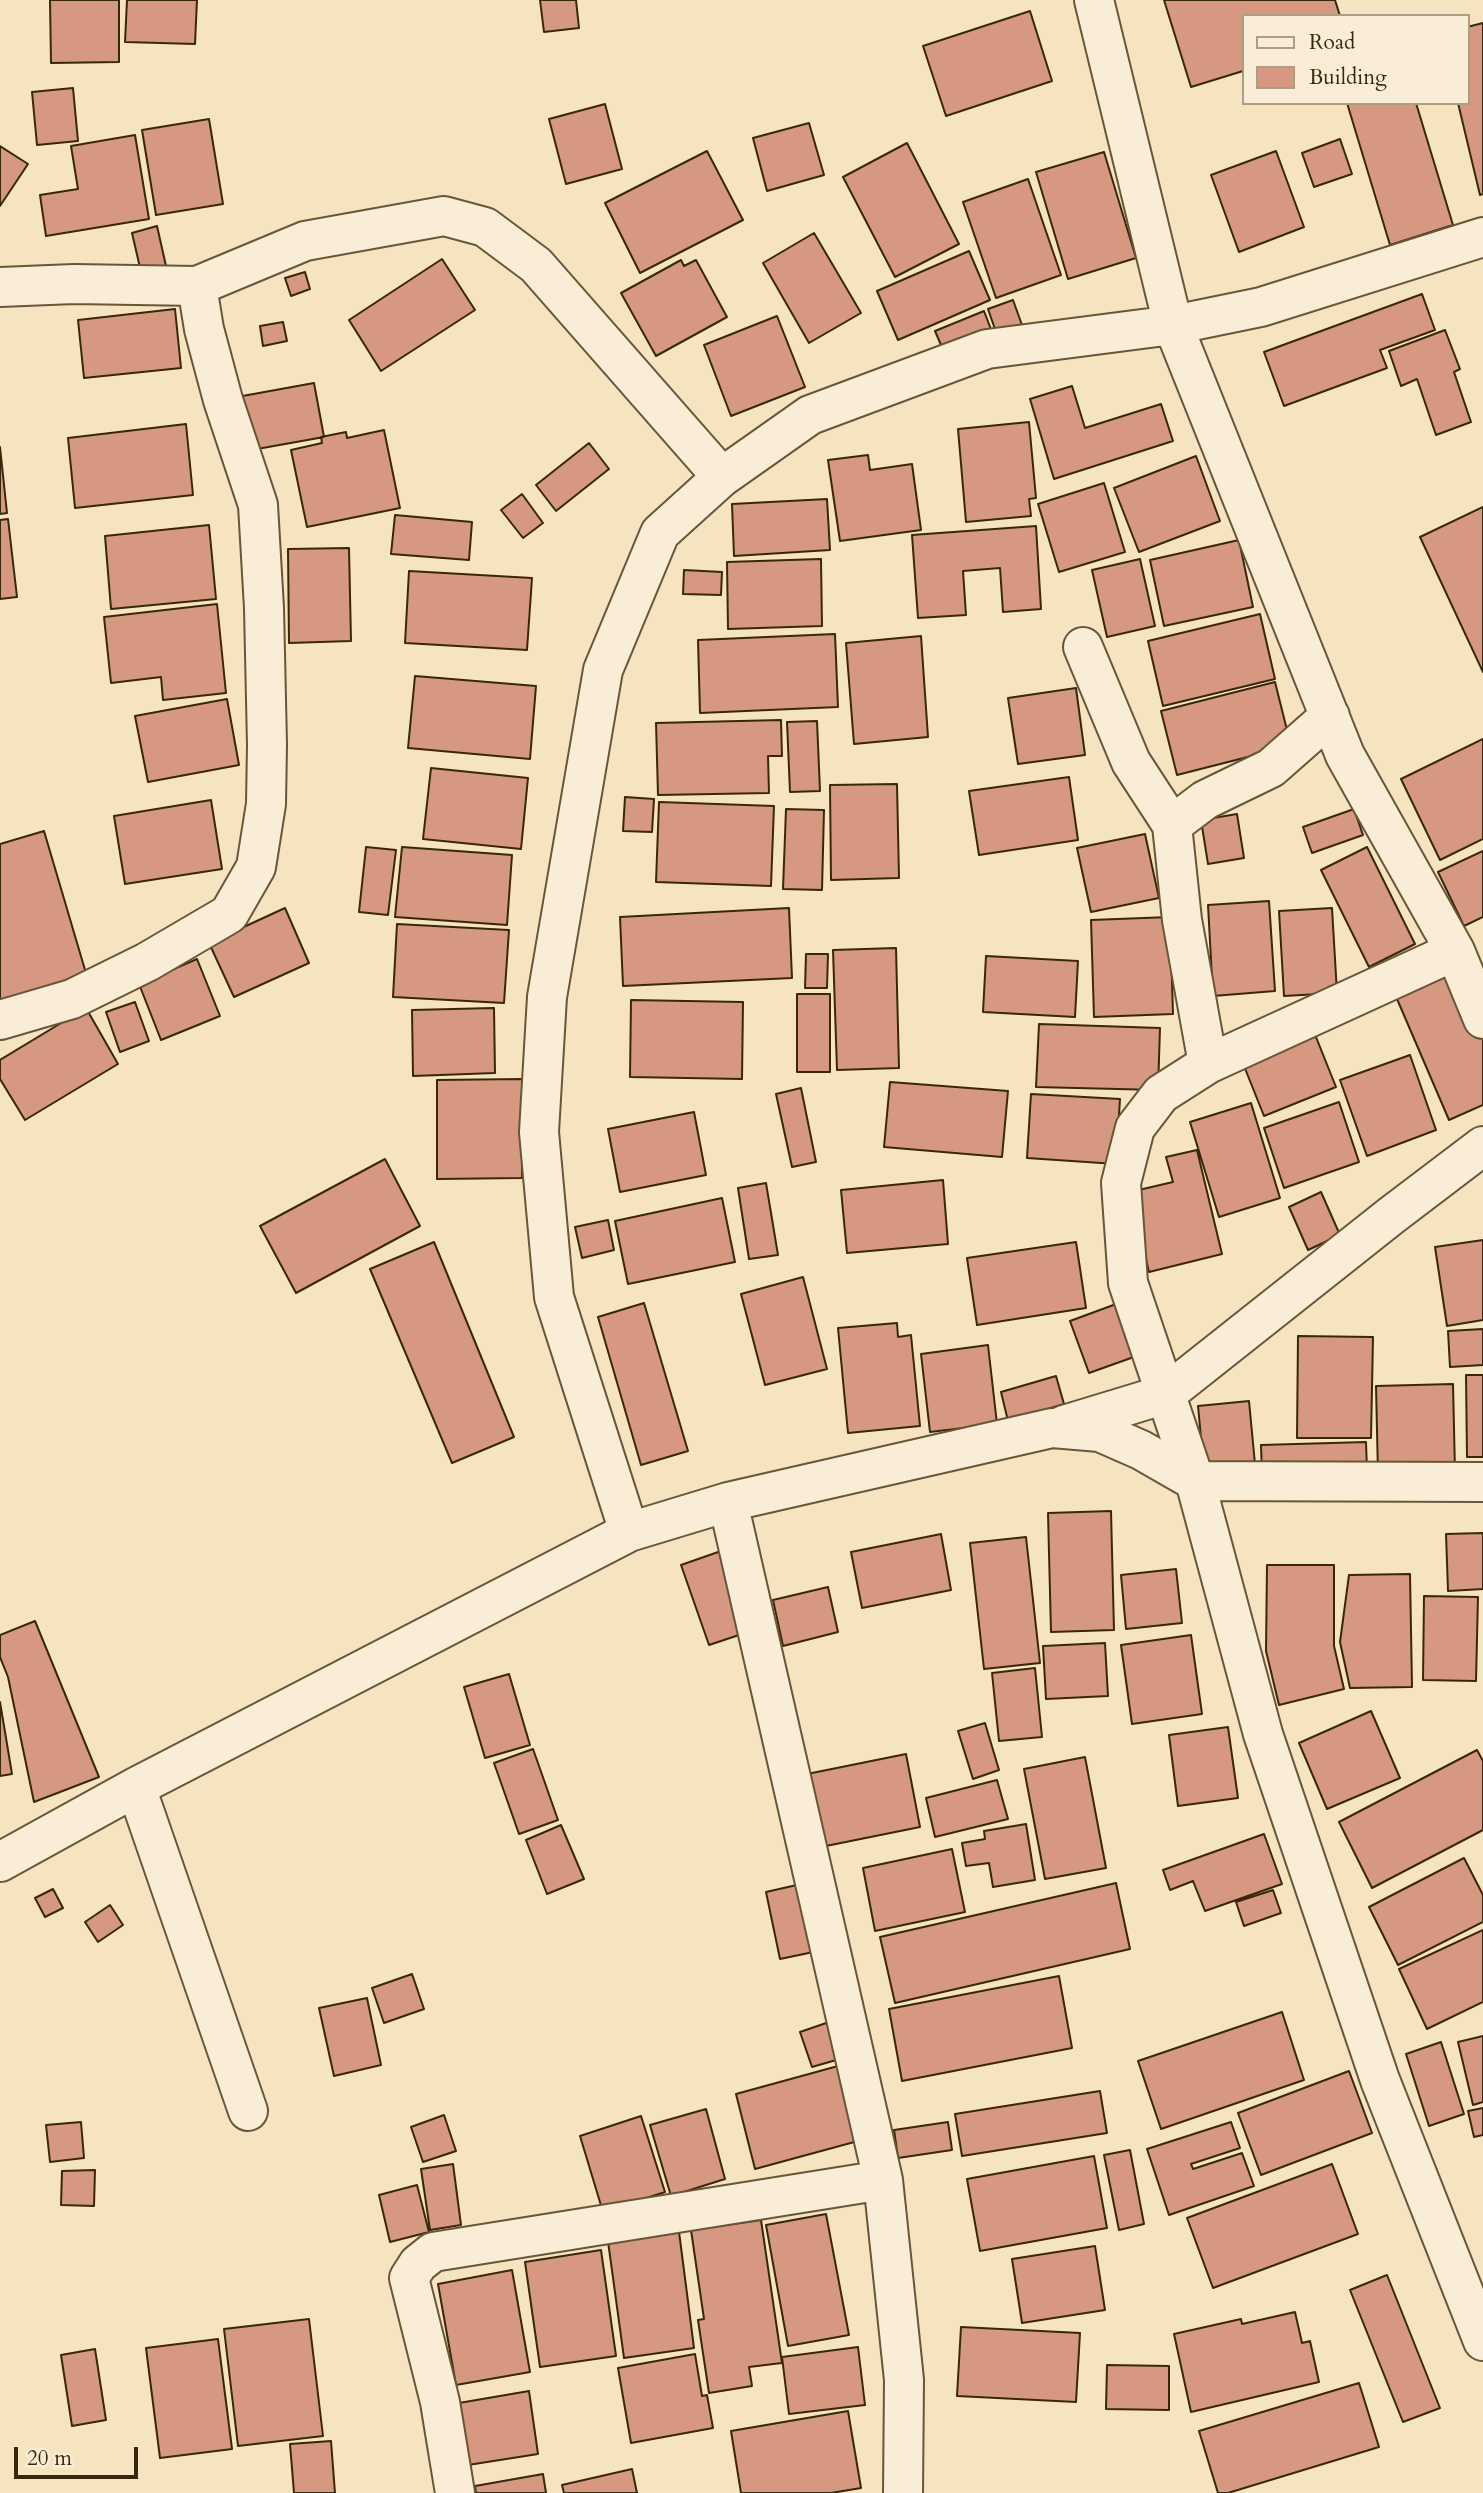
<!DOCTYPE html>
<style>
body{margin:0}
#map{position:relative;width:1483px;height:2493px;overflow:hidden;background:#f6e4c1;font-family:Cardo,serif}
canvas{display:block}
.legend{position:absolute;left:1242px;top:14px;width:228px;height:91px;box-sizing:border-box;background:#f9edd7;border:2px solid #ac9e86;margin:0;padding:9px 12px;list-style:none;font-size:21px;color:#39270c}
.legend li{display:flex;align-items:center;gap:14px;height:35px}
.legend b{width:35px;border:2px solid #ac9e86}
.scale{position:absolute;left:14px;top:2447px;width:124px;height:32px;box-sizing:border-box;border:4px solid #39270c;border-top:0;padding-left:9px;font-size:21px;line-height:24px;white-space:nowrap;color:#39270c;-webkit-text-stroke:5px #f9edd7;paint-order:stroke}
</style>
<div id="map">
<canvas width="1483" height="2493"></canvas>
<ul class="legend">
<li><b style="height:9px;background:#f9edd7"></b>Road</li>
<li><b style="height:19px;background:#d69880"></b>Building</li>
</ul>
<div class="scale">20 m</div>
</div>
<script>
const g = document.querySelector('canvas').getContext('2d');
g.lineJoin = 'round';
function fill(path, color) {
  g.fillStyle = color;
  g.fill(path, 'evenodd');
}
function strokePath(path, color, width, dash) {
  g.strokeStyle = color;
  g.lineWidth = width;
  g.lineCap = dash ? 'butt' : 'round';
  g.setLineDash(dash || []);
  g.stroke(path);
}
const building = new Path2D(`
 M50 0H119V62L51 63Z
 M127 0H197L195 44 125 42Z
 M540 0H576L579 28 544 32Z
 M1164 0H1335L1340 16H1243V71L1191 87Z
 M1030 11 1052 81 946 116 923 46Z
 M1483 23V194L1480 195 1458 103H1467V27Z
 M73 88 78 141 37 145 32 92Z
 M1347 103H1416L1453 225 1390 245Z
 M605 104 622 169 566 184 549 119Z
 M209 119 223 204 156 215 142 130Z
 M809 123 824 175 767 191 753 138Z
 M135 135 149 219 46 236 40 195 78 189 71 146Z
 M1340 139 1352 174 1314 187 1302 153Z
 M907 143 959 244 895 277 843 177Z
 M0 146 28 164 0 206Z
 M707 151 743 220 640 273 605 203Z
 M1276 151 1304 227 1239 252 1211 175Z
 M1104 152 1136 258 1068 279 1036 172Z
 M1028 179 1061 275 996 298 963 202Z
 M157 226 166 266 141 272 132 233Z
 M814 233 861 313 809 343 763 263Z
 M969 251 990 300 898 340 877 291Z
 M442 259 475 310 381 371 349 320Z
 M681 260 684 266 696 260 727 317 656 356 621 293Z
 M305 272 310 289 291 296 285 278Z
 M1422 294 1435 330 1380 350 1387 368 1284 406 1264 352Z
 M1013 300 1022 325 997 335 988 309Z
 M175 309 181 368 84 378 78 320Z
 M984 311 992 332 944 352 935 331Z
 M777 316 805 387 731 416 704 345Z
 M283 322 287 341 263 346 260 326Z
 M1445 330 1460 369 1454 372 1471 422 1436 435 1417 379 1401 386 1389 351Z
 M314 383 324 437 246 451 237 397Z
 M1072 386 1085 428 1161 404 1173 441 1054 479 1030 399Z
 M1029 422 1036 498 1029 499 1031 516 966 522 958 429Z
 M186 424 193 495 75 508 68 438Z
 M384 430 400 508 307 527 291 450 322 443 321 437 346 432 347 438Z
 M589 443 609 469 556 511 536 485Z
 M0 447 7 513 0 514Z
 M868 455 870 470 912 464 921 530 840 541 828 460Z
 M1196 456 1220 521 1139 552 1114 488Z
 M1104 483 1125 552 1059 572 1038 504Z
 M522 494 543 523 523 538 501 510Z
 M827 499 830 550 734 556 732 504Z
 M1483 507V672L1420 537Z
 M395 515 472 522 469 560 391 554Z
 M8 519 17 597 0 599V520Z
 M209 525 216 599 111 609 105 536Z
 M1036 526 1041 609 1003 612 1000 568 963 571 966 615 918 618 912 535Z
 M1239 540 1253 607 1164 626 1150 560Z
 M349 548 351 641 289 643 288 549Z
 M821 559 822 626 728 629 727 562Z
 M1140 559 1155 626 1107 637 1092 570Z
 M684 570 722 572 721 595 683 594Z
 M409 571 532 578 527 650 405 643Z
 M217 604 226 693 163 700 161 677 111 683 104 617Z
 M1260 614 1275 679 1163 706 1148 641Z
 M835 634 838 707 700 713 698 640Z
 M921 636 928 737 854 744 846 643Z
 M415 676 536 686 530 759 408 748Z
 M1275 682 1291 746 1177 775 1161 711Z
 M1076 688 1085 755 1018 764 1008 698Z
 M227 699 239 765 148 782 135 716Z
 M781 720 782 756H768L769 793 658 795 656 723Z
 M817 721 820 791 790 792 787 722Z
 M1483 739V839L1440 860 1401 779Z
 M431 768 528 778 521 849 423 839Z
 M1069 777 1078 840 979 855 969 791Z
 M897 784 899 878 831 880 830 785Z
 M625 797 654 799 652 832 623 831Z
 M211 800 222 869 125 884 114 816Z
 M659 802 774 806 771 886 656 882Z
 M786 809 824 810 822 890 783 889Z
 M1354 809 1363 835 1312 853 1303 827Z
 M1237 814 1244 858 1208 864 1201 820Z
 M44 831 88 980 0 1006V844Z
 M1145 834 1159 898 1091 912 1077 848Z
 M366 847 396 850 388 915 359 912Z
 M402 847 512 855 507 925 395 917Z
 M1367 847 1415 944 1369 967 1321 870Z
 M1483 851V917L1464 926 1438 872Z
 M1269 901 1275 991 1213 996 1208 905Z
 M285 908 309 963 234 997 209 943Z
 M789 908 792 978 623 986 620 917Z
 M1332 908 1337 993 1284 996 1279 911Z
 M1170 917 1173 1014 1094 1017 1091 920Z
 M397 924 509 930 504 1003 393 997Z
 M896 948 899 1068 837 1070 833 950Z
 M806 954H828L827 988H805Z
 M986 956 1078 961 1075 1017 983 1012Z
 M1451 958 1483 1033V1105L1449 1120 1391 985Z
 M197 959 220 1016 161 1040 139 984Z
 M797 994H830V1072H797Z
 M631 1000 743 1002 742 1079 630 1077Z
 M135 1002 149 1041 120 1052 106 1012Z
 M86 1008 118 1064 25 1120 0 1079V1060Z
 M494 1008 495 1073 413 1076 412 1010Z
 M1039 1024 1160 1028 1158 1090 1036 1087Z
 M1314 1032 1336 1087 1264 1116 1242 1061Z
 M1410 1055 1436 1130 1367 1156 1340 1080Z
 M522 1079V1178L437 1179V1080Z
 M890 1082 1008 1091 1002 1157 884 1147Z
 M801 1088 816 1162 792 1167 776 1094Z
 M1031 1094 1120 1099 1116 1164 1027 1158Z
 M1339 1102 1359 1162 1284 1188 1264 1128Z
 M1251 1103 1280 1198 1219 1217 1190 1122Z
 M694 1112 706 1175 620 1192 608 1129Z
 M1197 1150 1222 1254 1149 1272 1130 1192 1173 1182 1166 1157Z
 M385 1159 420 1226 296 1293 260 1226Z
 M943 1180 948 1244 847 1253 841 1190Z
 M766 1183 778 1255 749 1259 738 1188Z
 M1321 1192 1340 1235 1308 1250 1289 1207Z
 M722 1198 735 1262 628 1284 615 1221Z
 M608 1220 614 1250 582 1258 575 1227Z
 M1483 1240V1320L1447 1326 1435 1247Z
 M434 1242 514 1437 452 1463 370 1269Z
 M1076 1242 1086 1308 977 1325 967 1258Z
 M803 1277 827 1369 765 1385 741 1294Z
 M1127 1300 1145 1353 1089 1373 1070 1321Z
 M644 1303 688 1451 641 1465 598 1317Z
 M897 1323 898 1337 911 1335 920 1426 848 1433 838 1328Z
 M1483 1329V1365L1450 1367 1448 1331Z
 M1298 1336 1373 1337 1371 1438H1297Z
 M988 1345 997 1424 930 1432 921 1354Z
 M1466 1375H1483V1457H1467Z
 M1056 1376 1064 1404 1008 1421 1001 1392Z
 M1453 1384 1455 1472 1378 1475 1376 1386Z
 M1249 1401 1255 1464 1204 1469 1198 1406Z
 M1366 1442 1367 1471 1262 1475 1261 1445Z
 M1111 1511 1114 1630 1051 1632 1048 1513Z
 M1483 1533V1589L1448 1591 1446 1534Z
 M941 1534 951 1590 862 1608 851 1552Z
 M1026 1537 1040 1663 984 1669 970 1543Z
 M721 1551 748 1632 709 1645 681 1565Z
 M1267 1565H1334V1646L1344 1689 1279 1705 1266 1651Z
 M1176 1569 1182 1623 1126 1629 1121 1575Z
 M1410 1574 1412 1687 1350 1688 1340 1642 1349 1575Z
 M828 1587 838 1632 783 1646 773 1600Z
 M1424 1596 1478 1597 1476 1681 1423 1680Z
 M35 1621 99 1777 34 1802 8 1677 0 1657V1635Z
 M1191 1635 1202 1714 1132 1724 1121 1645Z
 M1105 1643 1108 1696 1046 1699 1043 1646Z
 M1035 1668 1042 1737 999 1741 992 1673Z
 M509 1674 530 1745 485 1758 464 1687Z
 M0 1702 12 1774 0 1776Z
 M1371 1711 1400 1778 1327 1809 1299 1743Z
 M985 1723 999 1770 973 1779 958 1731Z
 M1228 1727 1238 1798 1178 1806 1169 1735Z
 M533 1749 558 1820 519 1834 494 1763Z
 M1477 1750 1483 1761V1830L1372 1888 1339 1822Z
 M906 1754 920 1827 821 1847 807 1774Z
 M1085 1757 1106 1868 1045 1879 1024 1769Z
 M997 1780 1008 1819 935 1837 926 1798Z
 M1026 1824 1035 1880 993 1887 989 1863 966 1866 962 1843 985 1839 984 1831Z
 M561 1825 584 1879 547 1894 526 1840Z
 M1264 1834 1282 1884 1205 1911 1193 1881 1170 1890 1163 1870Z
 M952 1849 965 1912 875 1931 863 1868Z
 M1464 1858 1483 1895V1922L1398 1965 1369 1907Z
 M810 1882 823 1950 780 1959 766 1892Z
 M1116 1883 1130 1949 895 2003 880 1937Z
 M53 1889 63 1908 45 1917 35 1898Z
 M1273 1890 1281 1913 1244 1926 1236 1902Z
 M110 1905 123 1925 98 1942 85 1922Z
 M1483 1930V2002L1427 2029 1399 1969Z
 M412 1974 424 2009 384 2023 372 1988Z
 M1059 1976 1072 2048 902 2081 889 2009Z
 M367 1998 381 2065 334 2076 319 2008Z
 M1282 2012 1304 2080 1161 2129 1138 2061Z
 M832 2021 843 2058 812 2067 800 2032Z
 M1483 2036V2102L1473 2105 1458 2042Z
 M1441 2042 1464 2114 1429 2126 1406 2054Z
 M838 2066 858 2141 755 2169 736 2094Z
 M1349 2071 1372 2133 1261 2175 1238 2113Z
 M1100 2091 1107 2133 962 2156 955 2114Z
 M1483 2108V2135L1474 2137 1468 2111Z
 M706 2109 725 2179 671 2196 650 2125Z
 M444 2115 456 2151 423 2162 411 2127Z
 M641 2116 665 2192 603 2212 580 2136Z
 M81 2122 84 2158 50 2162 46 2125Z
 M948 2122 952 2150 898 2158 894 2130Z
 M1231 2122 1240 2148 1191 2164 1193 2169 1242 2153 1254 2186 1169 2215 1147 2149Z
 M1130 2150 1144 2224 1119 2230 1104 2155Z
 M1094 2156 1107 2228 980 2251 967 2179Z
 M453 2164 461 2225 430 2230 421 2169Z
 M1332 2164 1358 2234 1213 2288 1187 2218Z
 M95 2170 94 2206 61 2205 62 2171Z
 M417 2185 429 2232 390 2242 379 2195Z
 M826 2214 849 2335 788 2346 766 2225Z
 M761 2220 782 2363 749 2367 752 2386 709 2393 698 2320 704 2319 691 2230Z
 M678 2224 694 2348 624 2358 607 2234Z
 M1095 2246 1105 2310 1022 2323 1012 2259Z
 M601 2250 616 2356 540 2367 525 2262Z
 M512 2270 530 2372 456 2385 438 2284Z
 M1387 2275 1440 2408 1403 2422 1350 2290Z
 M1295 2312 1302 2343 1310 2341 1319 2382 1191 2412 1174 2334 1241 2319 1242 2324Z
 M309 2319 323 2436 238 2446 224 2329Z
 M961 2327 1080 2333 1076 2402 957 2396Z
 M218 2339 232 2449 160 2458 146 2348Z
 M858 2347 865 2405 789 2414 782 2357Z
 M95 2349 106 2420 72 2426 61 2355Z
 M695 2354 702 2396 707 2395 713 2428 631 2443 618 2368Z
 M1107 2365 1169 2366V2410L1106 2409Z
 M1359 2383 1379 2447 1228 2493H1218L1199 2431Z
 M529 2391 538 2454 468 2465 459 2403Z
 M848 2411 861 2488 831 2493H741L731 2431Z
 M331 2441 335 2493H294L290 2444Z
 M632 2469 637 2493H564L562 2485Z
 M543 2474 546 2493H476L475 2486Z`);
fill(building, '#d69880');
strokePath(building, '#39270c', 2);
const minor = new Path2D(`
 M1094 0 1173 325 1345 755 1455 951 1483 1019
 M0 287 74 284 197 286 305 241 444 216 485 227 536 265 722 477
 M1083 647 1131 762 1172 825 1182 920 1208 1064
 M1172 825 1205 800 1271 768 1330 716
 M1455 951 1208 1064 1161 1094 1135 1128 1121 1183 1128 1283 1195 1481 1263 1734 1380 2080 1483 2341
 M0 1020 72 999 147 962 229 914 256 867 266 804 267 745 264 608 258 505 223 400 204 329 197 286
 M1064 1425 1166 1394 1392 1215 1483 1146
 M728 1502 883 2180 904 2380 903 2493
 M629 1532 554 1297 539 1132 547 997 603 670 660 533 722 477 810 415 987 349 1173 325 1261 307 1483 237
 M136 1787 248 2111
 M0 1862 136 1787 629 1532 728 1502 1052 1428 1100 1432 1141 1450 1195 1481 1483 1482
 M455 2493 440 2402 409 2278 418 2264 433 2252 883 2180`);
strokePath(minor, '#685639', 42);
strokePath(minor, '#f9edd7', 38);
</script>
